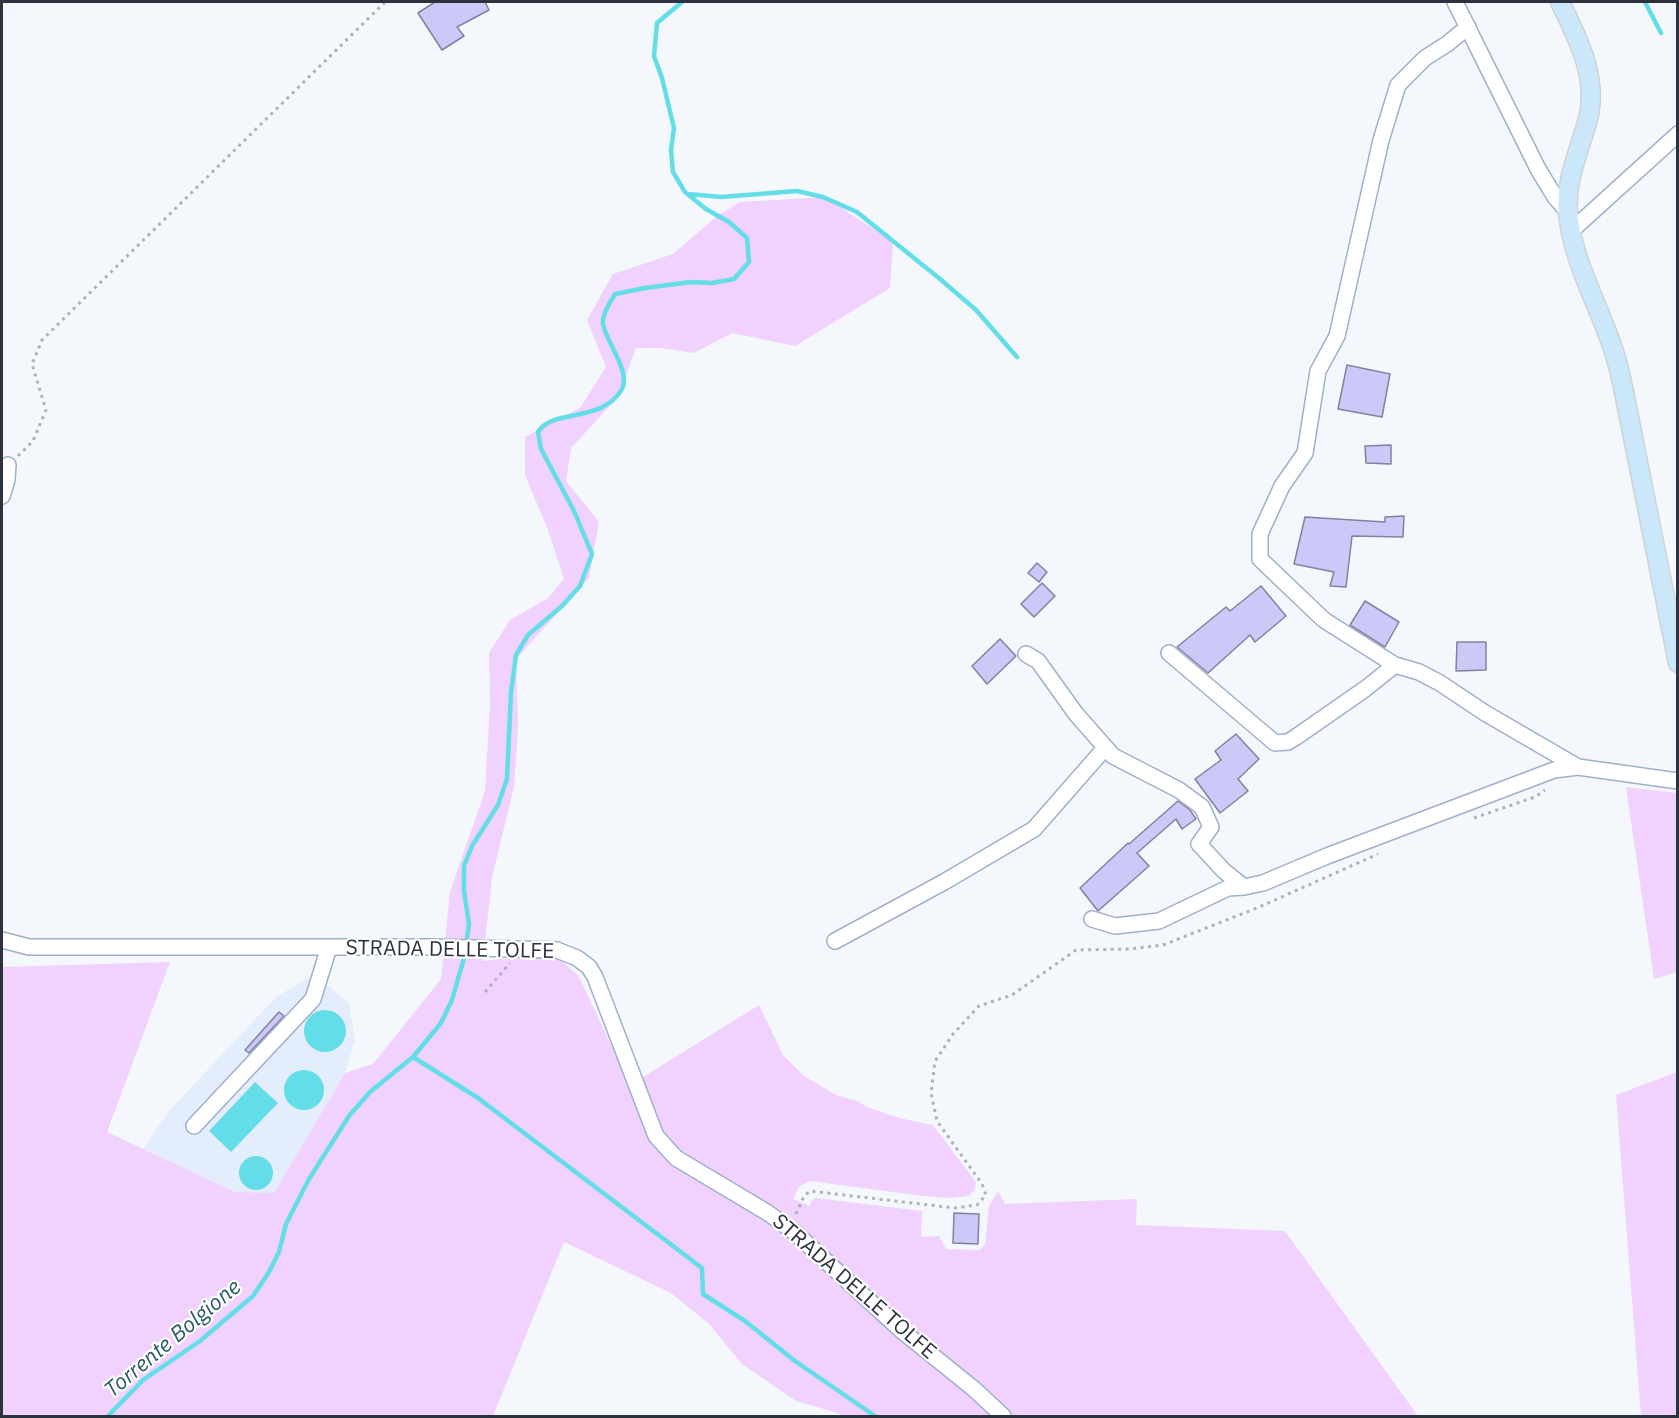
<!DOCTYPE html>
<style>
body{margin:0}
#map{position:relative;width:1679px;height:1418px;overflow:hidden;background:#f4f8fd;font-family:"IBM Plex Sans",sans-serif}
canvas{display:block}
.frame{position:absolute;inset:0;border:3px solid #2c333e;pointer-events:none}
</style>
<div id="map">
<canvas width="1679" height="1418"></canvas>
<div class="frame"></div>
</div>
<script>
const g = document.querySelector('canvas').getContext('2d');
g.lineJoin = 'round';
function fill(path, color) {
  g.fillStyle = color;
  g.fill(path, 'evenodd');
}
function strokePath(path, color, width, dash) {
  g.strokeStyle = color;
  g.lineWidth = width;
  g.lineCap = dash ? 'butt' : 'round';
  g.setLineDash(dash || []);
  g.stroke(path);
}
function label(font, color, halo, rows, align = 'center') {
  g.font = font + ' "IBM Plex Sans",sans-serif';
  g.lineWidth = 4.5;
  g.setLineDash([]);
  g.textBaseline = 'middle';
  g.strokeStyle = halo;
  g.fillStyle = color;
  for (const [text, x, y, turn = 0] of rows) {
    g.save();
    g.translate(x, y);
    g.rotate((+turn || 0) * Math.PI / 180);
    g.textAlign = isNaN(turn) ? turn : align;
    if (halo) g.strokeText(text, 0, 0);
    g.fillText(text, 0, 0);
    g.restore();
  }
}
fill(new Path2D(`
 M313 975 349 1002 355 1040 345 1073 274 1194 235 1192 143 1149 168 1112 276 997Z`), '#e4edfb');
fill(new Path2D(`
 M825 197 893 242 890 288 795 346 732 333 694 353 661 348H636L618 397 571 448 566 481 599 522 589 578 516 659 518 728 514 787 492 877 483 961 546 954 560 960 578 975 630 1085 759 1005 783 1055 804 1076 836 1095 857 1101 867 1107 899 1118 933 1125 976 1182 975 1189 969 1196 952 1198 923 1196 810 1181 799 1187 793 1199 810 1206 811 1201 816 1198 922 1211 921 1237 939 1236 946 1249 980 1250 985 1244 989 1206 998 1191 1005 1204 1137 1199 1136 1225 1285 1231 1418 1416H842L838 1413 796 1401 742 1364 709 1324 671 1293 564 1242 493 1416H2V967L170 962 107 1132 235 1192 274 1193 345 1073 373 1064 441 979 450 892 485 791 490 705 489 653 510 620 548 598 564 579 548 530 525 475V437L580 408 606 367 587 320 613 274 673 254 716 217 740 202Z
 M1626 787 1677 793V972L1654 979Z
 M1677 1072V1416H1641L1616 1095Z`), '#f1d1fe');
fill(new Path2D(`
 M304 1031a21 21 0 1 1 42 0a21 21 0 1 1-42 0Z
 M284 1090a20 20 0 1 1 40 0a20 20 0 1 1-40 0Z
 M255 1082 278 1103 231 1152 209 1131Z
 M239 1173a17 17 0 1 1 34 0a17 17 0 1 1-34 0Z`), '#63dde8');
strokePath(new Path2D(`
 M1645 2 1661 33
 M688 194 721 197 797 191 823 197 857 212 940 279 976 310 1017 357
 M413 1057 478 1098 702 1268 703 1294 745 1321 795 1361 875 1416
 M108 1416 143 1380 200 1341 253 1296 269 1272 279 1252 286 1224 309 1179 349 1116 370 1092 413 1057 441 1023 452 1000 464 958 469 924 464 891V866L472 846 498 805 507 779 511 693 516 655 528 635 562 606 580 586 592 554 574 511 541 449 538 432C552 408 602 424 622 389 631 371 606 342 603 324 602 314 610 303 615 294L645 288 691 282 712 283 734 279 749 262 747 238 729 222 706 209 685 192 673 172 671 150 674 128 662 78 654 56 657 23 682 2`), '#63dde8', 4.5);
const building = new Path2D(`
 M435 2H485L489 10 457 27 464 36 442 50 418 13Z
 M1347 365 1390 374 1382 417 1338 409Z
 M1391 445V464L1366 463 1365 446Z
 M1404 516 1403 537 1352 536 1346 587 1330 586 1334 572 1294 564 1305 517 1385 522V517Z
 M1037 563 1047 572 1039 582 1028 573Z
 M1042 583 1055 596 1034 617 1021 604Z
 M1261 586 1286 616 1255 642 1250 635 1208 673 1177 647 1226 607 1230 611Z
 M1365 601 1399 622 1385 647 1350 625Z
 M1000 639 1016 656 987 684 972 666Z
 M1457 642H1486V670L1456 671Z
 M1236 734 1259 759 1238 779 1248 791 1220 813 1195 779 1221 760 1215 751Z
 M1178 801 1190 810 1196 819 1182 829 1176 819 1137 853 1149 866 1098 911 1080 888 1128 843 1129 844Z
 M279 1012 284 1016 249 1053 245 1050Z
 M954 1213 979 1214 978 1244 953 1243Z`);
fill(building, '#ccc8f8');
strokePath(building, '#83819e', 1.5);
const minor = new Path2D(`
 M1455 2 1538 169 1555 197 1568 212
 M1571 231 1678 134
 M2 496 7 480 8 465
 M1169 653 1275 743 1288 742 1296 737 1365 689 1395 665 1419 672 1440 683 1485 713 1578 767
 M1026 654 1038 661 1076 714 1113 756 1179 790 1202 807 1211 827 1199 844 1224 871 1244 887 1263 883 1327 856 1554 770 1578 767 1678 781
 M1395 665 1324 620 1260 559V534L1282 486 1305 453 1318 371 1337 336 1381 140 1398 85 1425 58 1447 44 1468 27
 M1092 919 1115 926 1159 921 1228 888 1244 887
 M2 940 29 947H429L557 950 577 958 589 967 595 977 656 1136 676 1158 768 1213 793 1231 902 1331 974 1389 1003 1416
 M835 941 944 882 1034 829 1105 748
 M194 1126 313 999 329 947`);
const major = new Path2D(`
 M1560 2C1577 37 1597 74 1589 115 1581 148 1565 177 1568 213 1572 258 1596 300 1611 343 1616 357 1620 372 1623 387L1678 663`);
strokePath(minor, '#9fb0cb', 18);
strokePath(major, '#d1d2d5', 21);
strokePath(new Path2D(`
 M18 456 33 441 46 410 32 364 42 340 385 2
 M1474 818 1535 797 1545 790
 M485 992 510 963
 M796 1214 804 1196 810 1191 955 1208 977 1205 986 1195 982 1184 937 1121 931 1093 935 1061 953 1034 979 1006 1012 995 1076 950 1130 949 1163 945 1257 908 1378 854`), '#adb2b9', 3, [3, 4.5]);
strokePath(minor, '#fff', 15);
strokePath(major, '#cae8f9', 18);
label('21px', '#2c333e', '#fff', [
 ["STRADA DELLE TOLFE",450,950,1],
 ["STRADA DELLE TOLFE",854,1287,41]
]);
label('italic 22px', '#275b60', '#fff', [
 ["Torrente Bolgione",173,1339,-40]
]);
</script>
